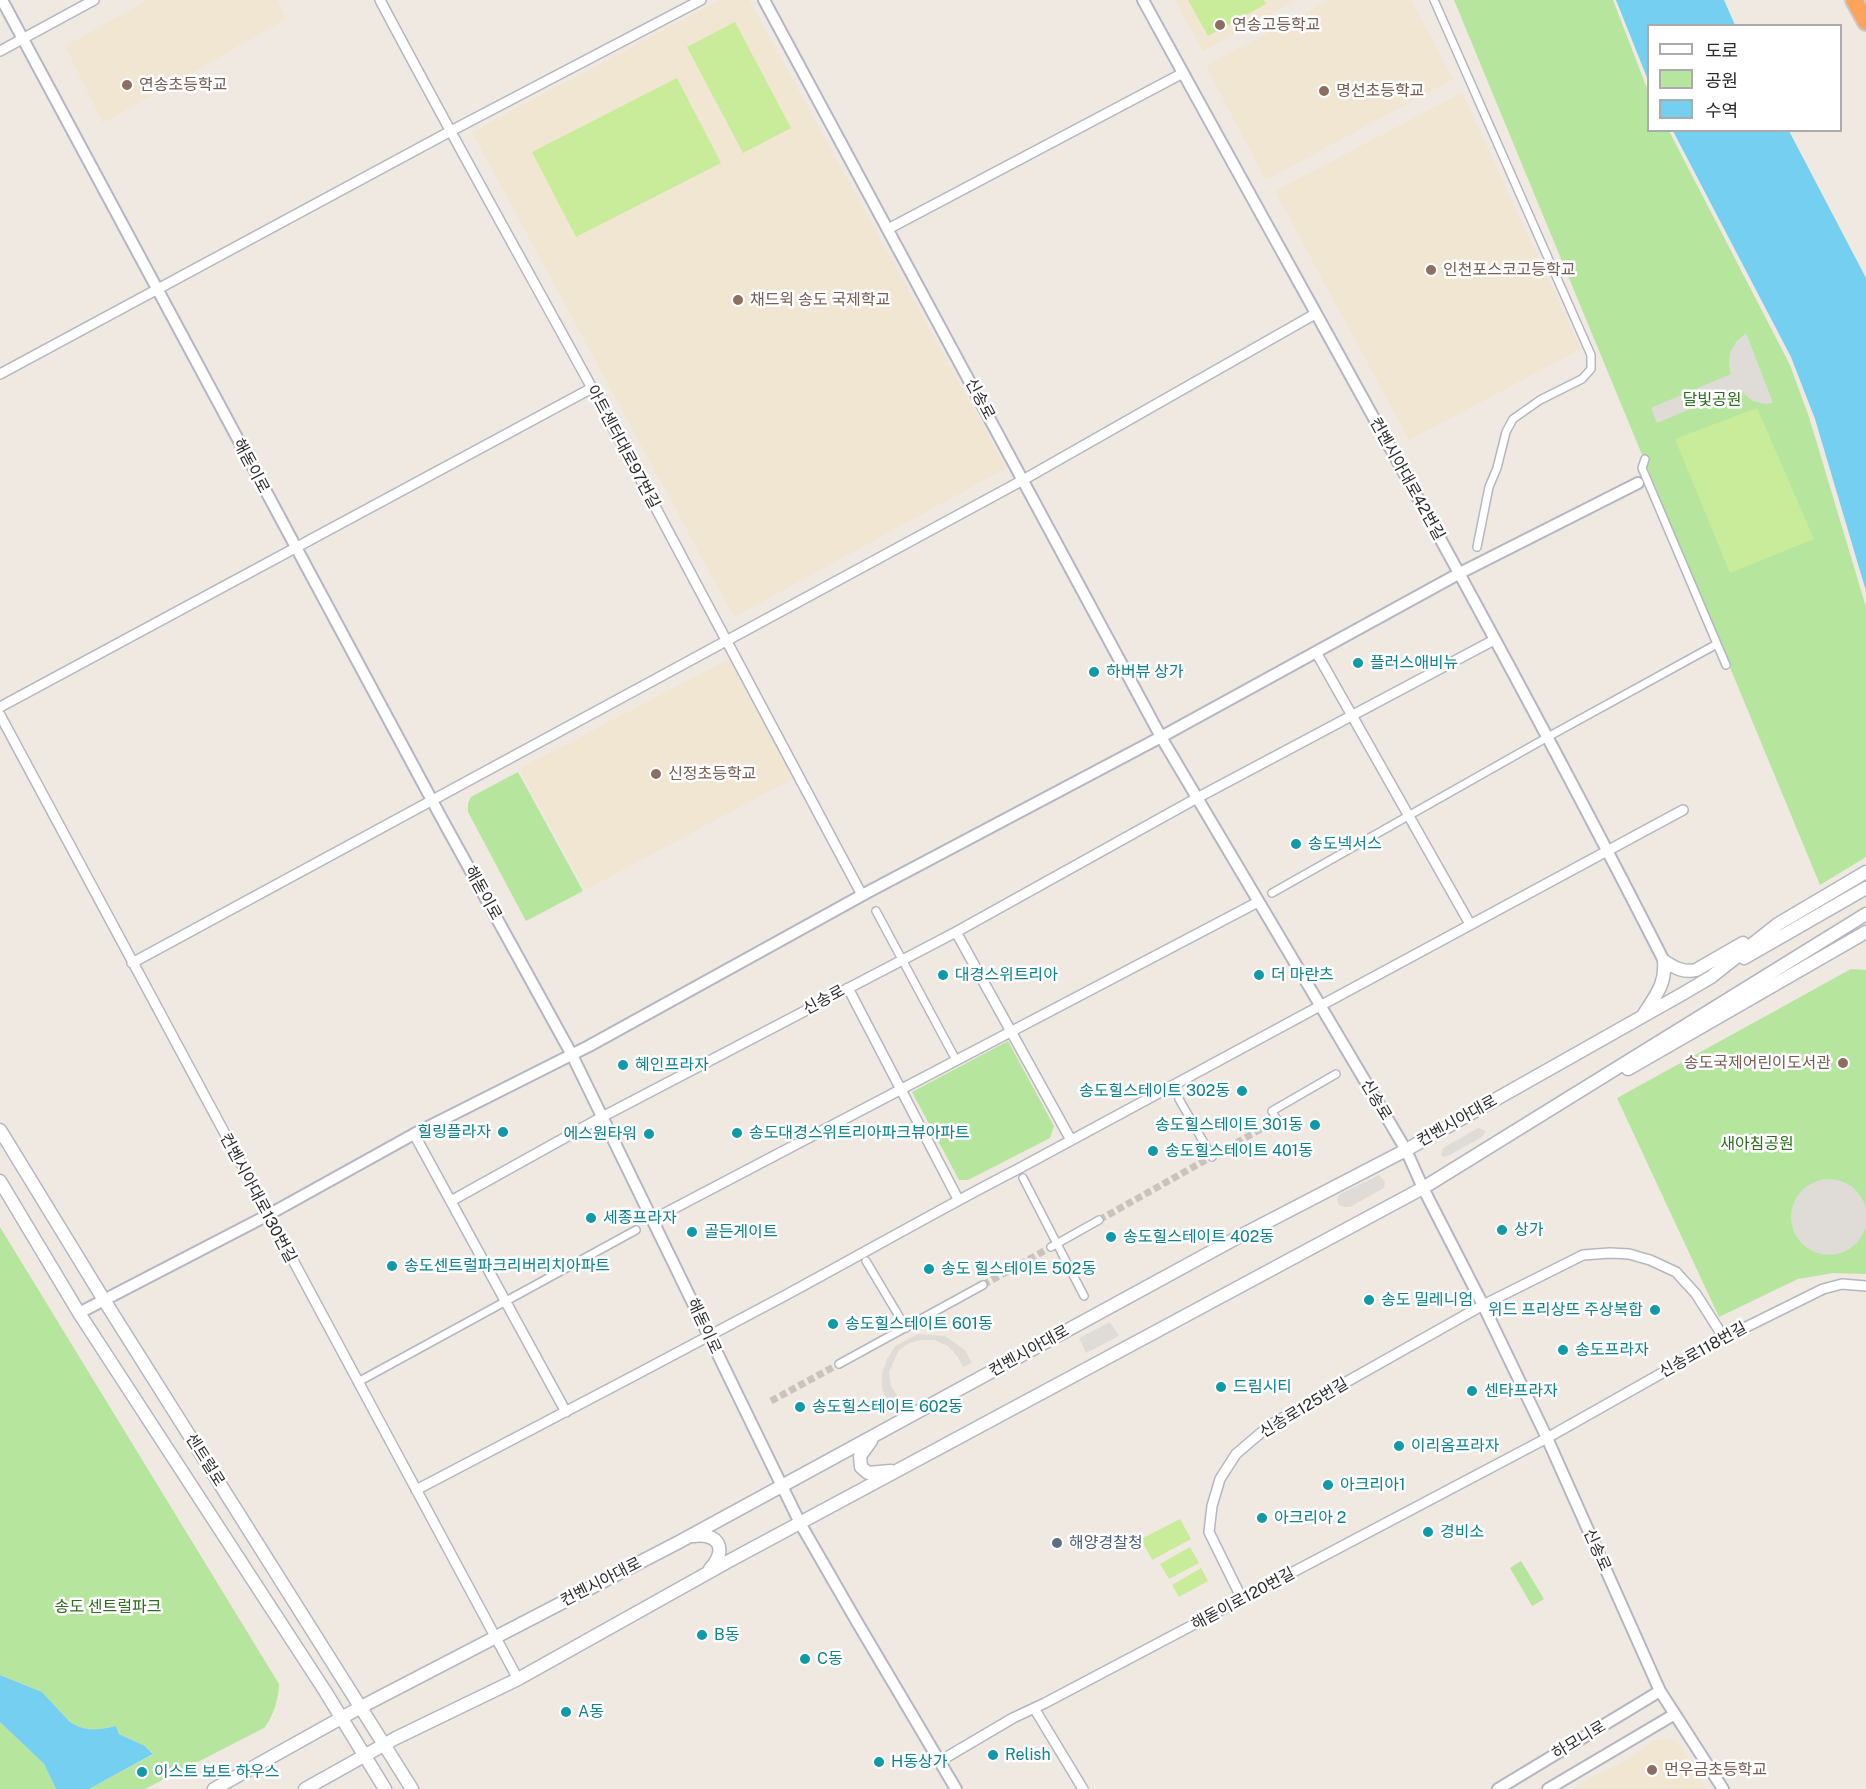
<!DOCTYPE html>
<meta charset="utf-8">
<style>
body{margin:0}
#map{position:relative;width:1866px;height:1789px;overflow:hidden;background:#efe9e1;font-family:"Public Sans","Noto Sans KR",sans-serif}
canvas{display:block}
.legend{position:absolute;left:1647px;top:24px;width:195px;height:108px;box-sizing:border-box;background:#fff;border:2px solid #ababab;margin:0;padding:8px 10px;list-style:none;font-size:18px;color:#2e2e2e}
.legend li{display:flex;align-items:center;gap:12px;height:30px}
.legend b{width:30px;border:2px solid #ababab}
</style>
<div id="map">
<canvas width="1866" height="1789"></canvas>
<ul class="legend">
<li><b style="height:8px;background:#fff"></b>도로</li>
<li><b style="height:16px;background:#b6e59e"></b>공원</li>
<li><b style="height:16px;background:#75cff0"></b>수역</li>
</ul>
</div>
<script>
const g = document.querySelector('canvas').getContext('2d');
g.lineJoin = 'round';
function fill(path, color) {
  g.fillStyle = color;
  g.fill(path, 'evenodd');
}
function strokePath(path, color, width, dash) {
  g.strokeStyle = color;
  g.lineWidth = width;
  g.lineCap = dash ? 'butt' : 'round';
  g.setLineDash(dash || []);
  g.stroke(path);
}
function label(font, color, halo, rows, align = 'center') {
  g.font = font + ' "Public Sans","Noto Sans KR",sans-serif';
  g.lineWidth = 5;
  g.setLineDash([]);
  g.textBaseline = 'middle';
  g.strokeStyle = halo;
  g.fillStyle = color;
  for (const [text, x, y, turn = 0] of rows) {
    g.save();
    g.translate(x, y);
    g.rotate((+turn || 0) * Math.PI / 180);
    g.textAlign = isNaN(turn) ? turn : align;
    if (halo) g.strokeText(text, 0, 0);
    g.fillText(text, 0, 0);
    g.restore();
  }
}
fill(new Path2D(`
 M148 0H277L286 19 103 123 65 46Z
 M720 0H749L1006 468 734 617 472 132Z
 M1175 0H1297L1203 51Z
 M1329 0H1411L1453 79 1266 180 1208 70 1209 64Z
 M1462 93 1581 349 1409 440 1275 191Z
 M729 659 794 778 585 890 519 769Z
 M1667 1739 1673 1740 1680 1744 1707 1789H1572L1590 1778 1626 1761 1653 1741Z`), '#f0e6d1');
fill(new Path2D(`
 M1454 0H1613L1648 91V130L1669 131 1790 365 1809 417 1866 607V857L1820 885Z
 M518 772 583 891 526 921 468 812V803L471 797Z
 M1851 969 1866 970V1274L1833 1273 1798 1279 1719 1317 1617 1098Z
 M1008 1041 1054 1126 1050 1138 968 1180H959L912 1092Z
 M0 1227 279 1684C279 1697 273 1718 264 1728L145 1789H89L152 1755 153 1753 145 1746 119 1734 116 1726C99 1730 86 1732 70 1722L42 1692 0 1675Z
 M1521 1561 1544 1599 1532 1606 1510 1568Z
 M0 1722 44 1764 56 1789H0Z`), '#b6e59e');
fill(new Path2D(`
 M1188 0H1264L1266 4 1208 36Z
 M735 22 791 128 743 153 687 47Z
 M677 78 721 163 576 237 532 152Z
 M1757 408 1814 539 1730 573 1675 439Z
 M1180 1519 1191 1539 1152 1560 1141 1539Z
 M1190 1547 1199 1563 1169 1579 1160 1564Z
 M1201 1568 1208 1581 1179 1597 1172 1585Z`), '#c9ec9a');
fill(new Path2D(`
 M1746 333 1773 403 1765 404 1753 401 1738 389 1657 423 1651 408 1731 374 1729 366 1730 353 1736 342Z
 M1478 1128 1486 1131 1482 1137 1448 1156 1444 1157 1441 1155 1443 1148Z
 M1379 1175 1385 1182 1384 1188 1350 1207H1344L1339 1205 1337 1199 1340 1194Z
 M1791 1217a38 38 0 1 1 76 0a38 38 0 1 1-76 0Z
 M1110 1322 1119 1336 1086 1353 1079 1338Z
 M918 1334 945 1336 965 1350 972 1363 963 1367 958 1357 948 1346 934 1340H920L910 1343 899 1350 889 1372 891 1386 900 1400 889 1406 882 1389V1373L887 1359 895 1346Z`), '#dfdcd8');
fill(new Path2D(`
 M1616 0H1724L1735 25 1648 26V80Z
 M1673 131H1789L1866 278V591L1815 419 1791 357Z
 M0 1675 42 1692 70 1722C86 1732 99 1730 116 1726L119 1734 145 1746 153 1754 89 1789H56L44 1764 0 1722Z`), '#75cff0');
strokePath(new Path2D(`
 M1099 1220 1277 1120
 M983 1285 1051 1247
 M771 1401 839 1364`), '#c8c4bd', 7, [7, 3.5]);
const pedestrian = new Path2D(`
 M1434 0 1591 355V369L1582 379 1540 400 1513 419 1506 432 1497 468 1489 487 1477 547
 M1645 459 1642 468 1726 665
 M1272 893 1546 738 1717 644
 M876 911 956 1060
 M1179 1099 1212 1157
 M1277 1120 1272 1111 1336 1074
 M1023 1178 1084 1296
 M1051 1247 1099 1220
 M866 1261 906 1328
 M839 1364 983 1285
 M358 1382 636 1230`);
const minor = new Path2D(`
 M380 0C449 131 522 260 593 390 684 558 772 727 862 895
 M0 51 94 0
 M888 229 1183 73
 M0 374 449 132 701 0
 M1316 652 1470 924
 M0 707 592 388
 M0 715 518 1679
 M956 932 1071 1140
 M132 963 1023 480 1315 314
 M848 988 958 1199
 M414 1134 566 1412
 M451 1201 602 1117 956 932 1197 798 1494 640
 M652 1220 1258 902
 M416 1490C540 1425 663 1361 786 1295 864 1253 940 1209 1018 1169L1683 810
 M1242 1599 1209 1532 1212 1506 1220 1479 1236 1454 1270 1425 1483 1305 1583 1255 1610 1253 1629 1254 1650 1260 1676 1272 1696 1294 1724 1338
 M1034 1708 1083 1789
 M940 1761 1013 1718 1045 1703 1547 1438 1724 1338 1823 1289 1842 1284 1866 1286`);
const tertiary = new Path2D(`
 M2 0 442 819 572 1055 800 1523 857 1622 956 1789
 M764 0 1161 737 1406 1150 1423 1188 1483 1305 1547 1438 1660 1691 1723 1789
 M1143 0C1318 320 1499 636 1664 961
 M79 1313 268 1215 414 1134 589 1046 868 892 1161 737 1460 573 1638 483
 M1498 1789 1660 1691
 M1548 1789 1675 1714`);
const secondary = new Path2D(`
 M1744 958 1866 888
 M1664 961C1675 968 1684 973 1696 970L1743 943
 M1644 1014C1656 995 1666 984 1664 961
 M1628 1069 1866 932
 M0 1130 104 1300 412 1789
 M0 1181 79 1313 325 1691 385 1789
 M871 1441 860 1456 861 1467 868 1473 891 1471
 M693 1536C719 1532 728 1550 710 1569
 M214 1789 361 1707 679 1542 1242 1235 1406 1150 1684 993 1711 977 1778 924 1866 872
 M305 1789 396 1738 518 1679 729 1561 1423 1188 1866 914`);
const motorway = new Path2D(`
 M1854 0 1866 22`);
strokePath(pedestrian, '#b4b7c1', 10);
strokePath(minor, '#b4b7c1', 12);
strokePath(tertiary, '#b4b7c1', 14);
strokePath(secondary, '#b4b7c1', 15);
strokePath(motorway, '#c9c9c9', 20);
strokePath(pedestrian, '#fff', 7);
strokePath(minor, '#fff', 9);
strokePath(tertiary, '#fff', 10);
strokePath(secondary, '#fff', 12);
strokePath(motorway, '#ffa35c', 16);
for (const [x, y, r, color] of [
 [1220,25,6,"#8d6e63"],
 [127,85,6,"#8d6e63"],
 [1324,91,6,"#8d6e63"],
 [1431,270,6,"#8d6e63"],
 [738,300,6,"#8d6e63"],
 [1358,663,6,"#0f9aa8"],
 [1094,672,6,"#0f9aa8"],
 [656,774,6,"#8d6e63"],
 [1296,844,6,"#0f9aa8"],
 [943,975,6,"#0f9aa8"],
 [1259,975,6,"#0f9aa8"],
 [1843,1063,6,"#8d6e63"],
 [623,1065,6,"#0f9aa8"],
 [1242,1091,6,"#0f9aa8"],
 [1315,1125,6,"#0f9aa8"],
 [503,1132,6,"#0f9aa8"],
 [737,1133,6,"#0f9aa8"],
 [649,1134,6,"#0f9aa8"],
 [1153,1151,6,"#0f9aa8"],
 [591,1218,6,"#0f9aa8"],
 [1502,1230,6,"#0f9aa8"],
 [692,1232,6,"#0f9aa8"],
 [1111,1237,6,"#0f9aa8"],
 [392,1266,6,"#0f9aa8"],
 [929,1269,6,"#0f9aa8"],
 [1369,1300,6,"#0f9aa8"],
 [1655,1310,6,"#0f9aa8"],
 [833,1324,6,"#0f9aa8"],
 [1563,1350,6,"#0f9aa8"],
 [1221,1387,6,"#0f9aa8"],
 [1472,1391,6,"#0f9aa8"],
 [800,1407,6,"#0f9aa8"],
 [1399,1446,6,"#0f9aa8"],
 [1328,1485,6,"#0f9aa8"],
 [1262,1518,6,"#0f9aa8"],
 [1428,1532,6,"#0f9aa8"],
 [1057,1543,6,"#5c6f8a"],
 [702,1635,6,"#0f9aa8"],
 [805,1659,6,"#0f9aa8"],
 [566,1712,6,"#0f9aa8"],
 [993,1755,6,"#0f9aa8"],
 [879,1762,6,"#0f9aa8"],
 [1652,1770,6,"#8d6e63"],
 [142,1772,6,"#0f9aa8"]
]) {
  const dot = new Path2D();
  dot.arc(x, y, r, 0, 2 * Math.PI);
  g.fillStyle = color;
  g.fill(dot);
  strokePath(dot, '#fff', 2);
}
label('16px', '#785e54', '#fff', [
 ["연송고등학교",1232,25],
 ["연송초등학교",139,85],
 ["명선초등학교",1336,91],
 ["인천포스코고등학교",1443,270],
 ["채드윅 송도 국제학교",750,300],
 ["신정초등학교",668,774],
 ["송도국제어린이도서관",1831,1063,"right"],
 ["먼우금초등학교",1664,1770]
], 'left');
label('16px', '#2e2e2e', '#fff', [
 ["신송로",980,399,62],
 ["아트센터대로97번길",623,447,62],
 ["해돋이로",251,466,62],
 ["컨벤시아대로42번길",1407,479,61],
 ["해돋이로",483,893,61],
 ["신송로",824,1000,-28],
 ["신송로",1376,1100,59],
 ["컨벤시아대로",1457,1121,-29],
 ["컨벤시아대로130번길",258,1198,62],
 ["해돋이로",704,1326,65],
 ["신송로118번길",1703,1350,-29],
 ["컨벤시아대로",1029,1351,-29],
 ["신송로125번길",1304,1408,-31],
 ["센트럴로",205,1460,58],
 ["신송로",1597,1550,66],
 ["컨벤시아대로",601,1582,-27],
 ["해돋이로120번길",1243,1599,-28],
 ["하모니로",1579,1740,-31]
]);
label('16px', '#2c6e1b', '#fff', [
 ["달빛공원",1712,400],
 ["새아침공원",1757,1144],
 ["송도 센트럴파크",108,1607]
]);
label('16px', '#0d838f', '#fff', [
 ["플러스애비뉴",1370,663],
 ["하버뷰 상가",1106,672],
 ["송도넥서스",1308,844],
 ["대경스위트리아",955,975],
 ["더 마란츠",1271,975],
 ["혜인프라자",635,1065],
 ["송도힐스테이트 302동",1230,1091,"right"],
 ["송도힐스테이트 301동",1303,1125,"right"],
 ["힐링플라자",491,1132,"right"],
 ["송도대경스위트리아파크뷰아파트",749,1133],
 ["에스원타워",637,1134,"right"],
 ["송도힐스테이트 401동",1165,1151],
 ["세종프라자",603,1218],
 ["상가",1514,1230],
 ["골든게이트",704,1232],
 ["송도힐스테이트 402동",1123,1237],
 ["송도센트럴파크리버리치아파트",404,1266],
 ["송도 힐스테이트 502동",941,1269],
 ["송도 밀레니엄",1381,1300],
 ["위드 프리상뜨 주상복합",1643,1310,"right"],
 ["송도힐스테이트 601동",845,1324],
 ["송도프라자",1575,1350],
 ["드림시티",1233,1387],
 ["센타프라자",1484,1391],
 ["송도힐스테이트 602동",812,1407],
 ["이리옴프라자",1411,1446],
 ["아크리아1",1340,1485],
 ["아크리아 2",1274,1518],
 ["경비소",1440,1532],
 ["B동",714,1635],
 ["C동",817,1659],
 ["A동",578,1712],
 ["Relish",1005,1755],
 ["H동상가",891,1762],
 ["이스트 보트 하우스",154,1772]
], 'left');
label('16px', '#4e5e75', '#fff', [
 ["해양경찰청",1069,1543]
], 'left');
</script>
